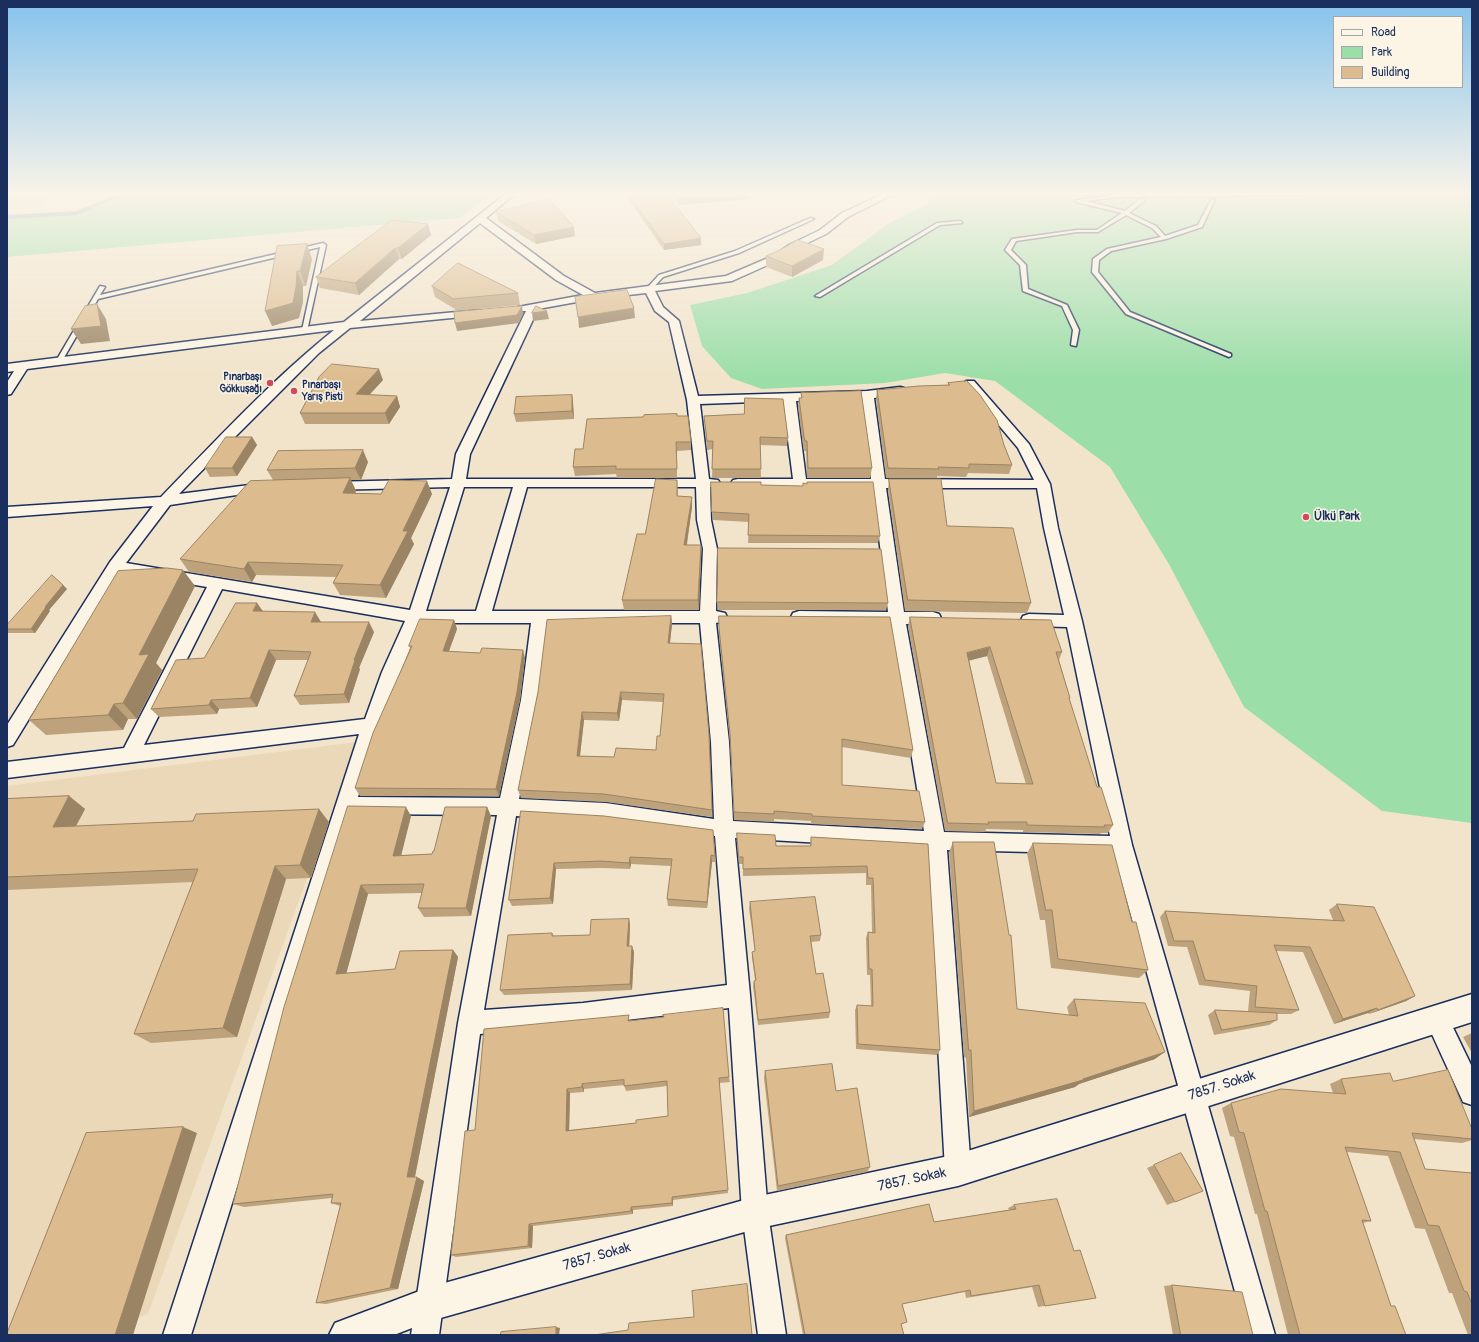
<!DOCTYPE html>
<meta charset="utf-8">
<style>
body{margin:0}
#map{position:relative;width:1479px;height:1342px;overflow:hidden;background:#f2e4cb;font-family:Pangolin,sans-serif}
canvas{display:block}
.frame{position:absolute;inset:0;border:8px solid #1b2f5e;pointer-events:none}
.legend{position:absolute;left:1333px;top:16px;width:130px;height:72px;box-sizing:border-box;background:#fcf5e5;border:1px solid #a2a6af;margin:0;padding:5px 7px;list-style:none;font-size:12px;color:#1b2f5e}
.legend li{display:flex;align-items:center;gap:8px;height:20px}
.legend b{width:20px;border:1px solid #a2a6af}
</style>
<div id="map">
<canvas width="1479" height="1342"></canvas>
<div class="frame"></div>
<ul class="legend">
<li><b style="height:5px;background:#fcf5e5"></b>Road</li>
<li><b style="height:11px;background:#9bdea8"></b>Park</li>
<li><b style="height:11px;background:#dcbc8f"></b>Building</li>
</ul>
</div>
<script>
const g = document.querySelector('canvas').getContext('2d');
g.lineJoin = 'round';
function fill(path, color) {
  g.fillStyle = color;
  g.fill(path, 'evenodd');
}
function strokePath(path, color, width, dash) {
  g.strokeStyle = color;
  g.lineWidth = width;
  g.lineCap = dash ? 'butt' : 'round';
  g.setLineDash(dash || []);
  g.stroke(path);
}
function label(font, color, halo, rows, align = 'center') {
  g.font = font + ' Pangolin,sans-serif';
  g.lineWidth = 3;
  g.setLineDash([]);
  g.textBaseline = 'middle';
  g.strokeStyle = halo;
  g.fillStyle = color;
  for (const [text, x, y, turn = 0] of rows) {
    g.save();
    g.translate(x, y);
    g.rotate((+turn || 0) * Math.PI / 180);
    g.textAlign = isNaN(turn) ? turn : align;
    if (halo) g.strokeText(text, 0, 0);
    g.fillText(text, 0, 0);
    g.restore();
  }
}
fill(new Path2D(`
 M7 192H54L41 208 7 210Z
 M357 742 148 1314 88 1335H7V786Z`), '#ebd8b9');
fill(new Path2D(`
 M123 192H495L459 218 7 257V216L68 215Z
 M935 192H1472V823L1382 811 1244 707 1170 566 1110 467 995 381 945 373 885 383 762 389 731 378 702 346 690 305 747 293 832 265 888 224 928 204Z`), '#9bdea8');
strokePath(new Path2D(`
 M7 217 76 213 127 192`), '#6294b8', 4);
const service = new Path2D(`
 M1305 192H1464L1462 193 1116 197 1086 201 1125 211 1140 199H1144V201L1129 213 1156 226 1165 236 1198 225 1211 200 1215 199 1202 227 1166 239 1111 251 1099 260 1098 272 1130 312 1231 354V356L1229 357 1126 314 1092 272 1093 259 1107 249 1161 237 1152 228 1126 215 1098 232H1077L1016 241 1011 250 1026 265 1028 289 1067 305 1079 330 1076 346 1071 345 1073 330 1062 306 1023 291 1020 265 1005 250 1012 239 1077 230H1097L1122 213 1076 202V200H1078L1116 195Z
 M810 218 814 219 739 253 663 277 651 290 646 289 659 275 735 251Z
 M960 221 962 222V223L940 225 820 297 815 296 937 223Z
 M323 243 326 245 307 331 302 330 320 247 98 299 62 361 59 363 56 361 100 286 105 287 100 295Z`);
const minor = new Path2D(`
 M508 192H517L486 218 564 276 595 293 726 276 775 255 789 245 820 230 842 213 887 192H898L848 217 826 234 795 249 781 259 732 281 655 291 663 307 679 321 698 396 867 391 900 387 904 388 906 391 904 394 874 398 885 479 1034 480 1018 448 964 384 966 381H974L1029 444 1050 484 1058 528 1082 621 1132 845 1275 1335H1247L1114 854 947 850 971 1170 967 1179 958 1183 949 1179 945 1170 927 849 735 838 750 995 768 1213 786 1335H758L742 1213 729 1008 583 1025 480 1034 439 1335H411L458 1023 497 815 353 814 191 1335H163L359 734 7 778V762L124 748 207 587 119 572 13 745 7 747V725L110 562 153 506 7 517V507L161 497C216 440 273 379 334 330L27 369 11 394 7 395V382L14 371 7 372V364L344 322ZM480 223 556 280 583 295 518 307 517 309 518 311H526L456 454 452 479 330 482 325 483 323 486 325 489 330 490 450 487 410 610 126 563 170 505 270 490 272 487 270 484 265 483 179 494 233 439 319 353 350 328 482 315 483 313 482 311 478 310 360 321ZM646 293 655 311 669 322 687 400 696 479H466L470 454 538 309 593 299ZM861 399 871 479H806L796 401ZM783 401 793 479H738L733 480 731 483 733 486 738 487 873 488 888 612 799 611 793 613 791 617 793 621 799 623 890 624 924 831 733 821 729 742 716 623 725 621 727 617 725 613 716 611 717 549 711 520 710 487 718 486 720 483 718 480 709 479 700 404ZM464 487H513L476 611H426ZM527 487H696L697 520 703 549 700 611H492ZM886 488H1037L1044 528 1064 615 1029 614 1023 616 1021 620 1023 624 1029 626 1067 627 1110 836 944 832 906 624H933L939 622 941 618 939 614 933 612H904ZM222 589 405 621 382 672 365 719 144 745ZM421 623H531L521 700 500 798 358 797C376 737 396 680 421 623ZM547 623H700L711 742 714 819 606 803 519 799 539 700ZM516 816 606 821 715 836 727 985 583 1003 484 1010Z
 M1437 1007 1445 1011 1472 1067V1105L1463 1102 1425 1019 1429 1011Z`);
const tertiary = new Path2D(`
 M1472 994V1022L958 1186 755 1229 430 1321 394 1335H329L335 1323 430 1287 755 1197 958 1154Z`);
strokePath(service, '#1b2f5e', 3);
strokePath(minor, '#1b2f5e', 3);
strokePath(tertiary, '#1b2f5e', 3);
fill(service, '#fcf5e5');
fill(minor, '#fcf5e5');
fill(tertiary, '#fcf5e5');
fill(new Path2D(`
 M667 192H750V199L679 205Z
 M628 194 701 238V245L664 250 629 200Z
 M496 212 575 236 536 244 498 221Z
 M428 224 431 235 402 259H399L359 295 320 288 316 277Z
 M277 246 312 259 306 286H303V302L299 318 272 326Z
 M782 249 823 260 792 277 766 267V256Z
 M432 286 518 293 520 305 455 311V309L435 297Z
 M383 380 369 395 397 396 400 407 389 424H305L300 413Z
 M948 383 1004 445 1012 465 1009 474 968 473 966 477 937 476V478H886L876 399 877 390 948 385Z
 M801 393 872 468 870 478H807L806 451H804L803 446 798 407 799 398H801Z
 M572 395 573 403 574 419 516 422 514 414Z
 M677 416 691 442V450L677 451V478H617L616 474 575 476 573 467 583 449Z
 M704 416 788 438 787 446 760 445 761 478H712L713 449 707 450Z
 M252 437 257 445 237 476 210 477 205 468Z
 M368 462 361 480H351L356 491 355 493 381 494H432L411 538 414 544 386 598 340 595 333 583 336 577 256 575 252 582 189 572 180 559 273 480 267 470Z
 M889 479 947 526 1031 603 1027 613 905 611 888 490Z
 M677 480 678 496 692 497V507L687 545H701V555L699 610H624L622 600 645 534Z
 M711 482 761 485 880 536 878 543H748L749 522 713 520Z
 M63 585 67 589 49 610 50 611 35 633H7V629Z
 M195 586 156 663 162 670 137 719H128L123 730 46 735 29 720Z
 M717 602 888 603 886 610H718Z
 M257 603 263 611 374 632 359 668 360 669 349 703 300 705 294 696 308 660H276L257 707 219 709 217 714 159 717 151 709 204 658Z
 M671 616 672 624 670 643 709 734 712 817 606 802 521 798 518 790 538 692ZM622 700 663 702 660 736 656 750 614 757 580 756 584 720 619 721Z
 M910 617 1062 652 1059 660 1070 698 1069 699 1097 787 1113 825 1108 833H1101L1100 834 1023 832V830L986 829 985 832 945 831 908 626ZM987 656 1026 784 996 783 969 660Z
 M454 620 457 629 449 651 525 658 520 700 499 796H360L355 788 410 648 409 646Z
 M719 628 913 750 911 758 842 747V785L925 822 922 829 811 824V821L774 819V822L734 820 730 742 719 636Z
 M69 796 85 809 76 826 329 822 311 878 286 879 237 1037 151 1043 134 1034 193 882 7 890V799Z
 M348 806 411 816 401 855 432 854 434 851 487 807 491 816 471 916 424 917 418 908 422 893 368 894 346 973 395 969 453 950 458 957 415 1177 424 1181 398 1289 326 1304 316 1303 340 1206 331 1203 332 1198 244 1207 233 1204Z
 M521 811 713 830 716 862H712L707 908 668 906 667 899 671 866 631 864 630 869 603 868 556 869 553 904 512 906 509 900Z
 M737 833 776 846H810L811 837 928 844 940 1050 937 1055 856 1049 855 1010 857 1005 871 1006 870 975H867L866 938 868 932H872L871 885H866V873L743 876V864H739Z
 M953 842 1017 1009 1069 1015 1067 1007 1074 999 1155 1059 1079 1084 1075 1087 969 1117 966 1058 964 1057 949 852Z
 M1033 843 1132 922 1148 970 1139 978 1051 968 1045 920H1040L1027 853Z
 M750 902 821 935 820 941 811 942 816 974 830 1012 829 1018 758 1025 753 986 754 981 755 980 752 958V952L755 951 749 909Z
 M1337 904 1415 996 1406 1001 1369 1014 1368 1013 1334 1024 1303 952 1276 951 1299 1010 1291 1014H1277V1020L1269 1025 1214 1035 1208 1015 1215 1010 1248 1011 1250 991 1199 985 1187 947 1168 946 1160 917 1165 911 1333 920 1329 910Z
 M629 919 630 925 629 946H632L634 952 632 990 504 995 500 990 552 933 554 936 590 935Z
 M630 1020 729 1077 730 1082 719 1083 728 1193 673 1200V1206L633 1210V1214L533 1226 532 1248 456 1257 451 1255 475 1130ZM624 1085 626 1091 667 1086 668 1116 636 1123 569 1130 570 1093 584 1092V1089Z
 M1472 1033V1053L1463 1037Z
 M765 1071 836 1091 870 1167 867 1172 777 1191 764 1078Z
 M1341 1079 1393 1081 1472 1129V1140L1462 1143 1414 1139 1425 1169 1472 1173V1335H1468L1452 1293H1449L1425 1229 1415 1228 1388 1156 1347 1152 1371 1221 1363 1223 1391 1306 1406 1335H1288L1257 1214H1255L1234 1137 1230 1136 1222 1108 1231 1103 1333 1093 1330 1084Z
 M1154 1165 1175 1202 1167 1205 1147 1168Z
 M1014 1205 1074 1251 1096 1298 1038 1307 1032 1287 966 1298 965 1292 902 1304 901 1324 904 1335H803L785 1238 786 1235 934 1222 1009 1210 1008 1208Z
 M1172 1285 1253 1335H1173L1164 1286Z`), '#bda27b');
fill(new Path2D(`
 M678 192H750V199L679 205Z
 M428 224 431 235 402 259 398 248Z
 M574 227 575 236 536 244 534 235Z
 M701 238V245L664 250V244Z
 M307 244 312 259 306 286 300 271Z
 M395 248 399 259 359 295 355 283Z
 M824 249 823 260 792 277V266Z
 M297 271 303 286V302L299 318 272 326 265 311Z
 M97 304 106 319 110 341 81 344 71 329Z
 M522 306 523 314 519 323 457 331 455 323Z
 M634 308 635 318 579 328 578 317Z
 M547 311 549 319 533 321 532 313Z
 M379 369 383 380 360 405 356 394Z
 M572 395 573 403 574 419 572 411Z
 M397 396 400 407 389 424 385 413Z
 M252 437 257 445 237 476 232 468Z
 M363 450 368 462 361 480 355 468Z
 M350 478 356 491 349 506 343 493Z
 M427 481 432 494 411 538 414 544 386 598 380 585 403 531Z
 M692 497V507L685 555 684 545Z
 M701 545V555L699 610 698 600Z
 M248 562 256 575 252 582 244 569Z
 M183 570 195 586 156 663 162 670 137 719 123 703 139 655Z
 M63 585 67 589 49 610 50 611 35 633 31 629 45 607Z
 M257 603 263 612 253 611Z
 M315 612 321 622H311Z
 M671 616 672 624 669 651 668 643Z
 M454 620 457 629 446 659 443 651Z
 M369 622 374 632 359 668 360 669 349 703 344 694 354 660Z
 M990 647 987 656 964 662 967 653Z
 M269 650 276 660 257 707 250 698Z
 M523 650 525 658 520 700 499 796 496 789Z
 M621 692 622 700 619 721 617 713Z
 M211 700 219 709 217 714 209 705Z
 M114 704 128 719 123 730 108 715Z
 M582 712 584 720 579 764 577 756Z
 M69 796 85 809 69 839 53 827Z
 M406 807 411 816 399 864 393 856Z
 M487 807 491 816 471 916 466 908Z
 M319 809 329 822 311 878 300 865Z
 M711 855 712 862 707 908V902Z
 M630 857 631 864 630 869 629 863Z
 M554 863 556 869 553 904 550 898Z
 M275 866 286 879 237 1037 223 1028Z
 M361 885 368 894 344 982 336 974Z
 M629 919 630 925 629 952 627 946Z
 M632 946 634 952 632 990 630 984Z
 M453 950 458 957 414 1181 407 1177Z
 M1415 996 1406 1001 1369 1014 1378 1010Z
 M1377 1008 1368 1013 1334 1024 1343 1019Z
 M1165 1052 1155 1059 1079 1084 1075 1087 969 1117 974 1111 1083 1079Z
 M582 1084 584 1089V1092L582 1087Z
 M567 1089 570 1093 569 1135 566 1131Z
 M183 1127 197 1133 133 1335H115Z
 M417 1177 424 1181 398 1289 390 1288Z
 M672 1197 673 1200V1206L672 1203Z
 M631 1207 633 1210V1214L631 1211Z
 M529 1224 533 1226 532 1248 528 1246Z
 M556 1327 560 1328 559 1335H556Z`), '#9a8464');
const building = new Path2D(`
 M642 192H665L701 238 664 244 628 194Z
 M549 199 574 227 534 235 496 212Z
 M392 220 428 224 398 248H395L355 283 316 277Z
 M798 240 824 249 792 266 766 256 782 249Z
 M307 244 300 271H297L296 287 293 303 265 311 277 246Z
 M458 263 518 293 452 299V298L432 286Z
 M627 290 634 308 578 317 575 297Z
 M97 304 101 326 71 329 85 306Z
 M522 306 517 315 455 323 454 312Z
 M536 306 547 311 532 313Z
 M332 364 379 369 356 394 397 396 385 413H300L319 377Z
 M967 381 980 395 997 420 1004 445 1012 465 969 464V468L938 467 939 469 888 468 877 390 919 386 950 385 948 383Z
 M861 391 872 468H808L807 441H805L804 437 799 398H802L801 393Z
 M572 395V411L514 414 516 397Z
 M745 398 783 399 788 438 760 437 761 469H712L713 441H707L704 416 744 414Z
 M677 414V416H688L691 442H676L677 469H616V466L573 467 575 449H583L587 419 643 417 644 415Z
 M226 437H252L232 468H205Z
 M363 450 355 468 267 470 278 451Z
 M350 478 343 493 381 494 389 480 427 481 403 531H408L380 585 333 583 343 565 248 562 244 569 180 559 250 481Z
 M656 479 677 480V496L692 497 684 545H701L698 600H622L637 534H645Z
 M889 479H941L947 526 1013 528 1031 603 908 600Z
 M711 482H761V485L803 486V483L807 484V482H873L880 536 748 535 749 514 712 512Z
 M718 548 881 549 888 603 717 602Z
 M167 568 183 570 139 655 149 654 123 703 114 704 108 715 29 720 118 571Z
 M52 575 63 585 45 607H46L31 629H7V625Z
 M236 603H257L253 611 315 612 311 622H369L354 660H355L344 694 294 696 311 652 269 650 250 698 211 700 209 705 151 709 176 660 204 658Z
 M671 616 668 643 701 644 709 734 712 810 604 794 518 790 538 692 547 620ZM621 692 664 694 660 736H657L656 750 616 748 614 757 577 756 582 712 617 713Z
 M719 616 890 617 913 750 842 739V785L919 791 925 822 812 816V814L774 811V814L734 812 730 734 719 628Z
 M910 617 1051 620 1062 652H1056L1070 698H1069L1097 787H1101L1113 825H1104L1105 827 1027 825V822H988L989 824 948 823ZM990 647 1033 784 996 783 967 653Z
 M420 619 454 620 443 651 480 653 482 648 523 650 517 692 496 789 355 788 373 733 412 646H409Z
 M69 796 53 827 193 821 196 814 319 809 300 865 275 866 223 1028 134 1034 198 869 7 877V799Z
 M348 806 406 807 393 856 432 854 433 851H434L445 807H487L466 908H418L424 884 361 885 336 974 395 969 400 951 453 950 407 1177H417L390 1288 316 1303 341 1203H331L333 1194 233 1204 284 1007Z
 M521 811 604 816 713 830 715 856 711 855 707 902 667 899 672 859 630 857 629 863 601 861 554 863 550 898 509 900Z
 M737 833 775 835 776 846H811V837L928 844 940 1050 858 1044 857 1005 873 1006 872 969H869L868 932 875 933 873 878H868L867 866 743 869V857H739Z
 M953 842H994L1009 935H1011L1017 1009 1078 1016 1074 999 1145 1003 1165 1052 1083 1079V1080L974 1111 971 1050H969Z
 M1033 843 1112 845 1132 922H1136L1148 970 1058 959 1052 910H1046Z
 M815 897 821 935 810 936 816 974 823 973 830 1012 758 1020 754 981 756 980 752 952 755 951 750 902Z
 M1337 904 1374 907 1415 996 1378 1010 1377 1008 1343 1019 1310 947 1274 945 1299 1010 1255 1007 1257 986 1205 980 1193 941H1174L1165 911 1344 921Z
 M629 919 627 946H632L630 984 500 990 508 935 552 933V936L590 935 591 920Z
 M723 1008 729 1077 719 1078 728 1190 672 1197V1203L631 1207V1211L529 1224 528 1246 451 1255 465 1131 475 1130 484 1029 629 1015 628 1021 664 1017 663 1015ZM624 1080V1086L667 1081 668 1116 636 1120V1123L566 1131 567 1089 582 1087V1084Z
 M1215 1010 1277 1013V1020L1222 1030Z
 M832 1064 836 1091 857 1088 870 1167 778 1186 765 1071Z
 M1448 1070 1472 1129V1139L1412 1133 1425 1169 1472 1173V1304L1467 1292 1464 1291 1439 1226 1428 1225 1400 1152 1345 1147 1371 1221 1362 1220 1391 1306H1395L1406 1335H1300L1267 1211H1265L1244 1133 1239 1132 1231 1103 1281 1089 1346 1094 1341 1079 1390 1073 1393 1081Z
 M183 1127 115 1335H7V1333L86 1133Z
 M1181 1153 1203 1191 1175 1202 1154 1165Z
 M1057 1199 1074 1251 1080 1250 1096 1298 1045 1306 1039 1285 971 1296 970 1290 902 1304 907 1322 901 1324 904 1335H805L786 1235 929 1204 934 1222 1016 1209 1014 1205Z
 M747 1284 752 1335H594L628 1330 629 1323 694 1317 692 1291Z
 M1172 1285 1242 1292 1253 1335H1181Z
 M556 1327V1335H500L501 1332Z`);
fill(building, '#dcbc8f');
strokePath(building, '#9a8464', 1);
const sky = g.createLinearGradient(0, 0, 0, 380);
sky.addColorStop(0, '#85c2ed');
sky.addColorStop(0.51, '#f9f3e8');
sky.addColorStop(1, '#f9f3e800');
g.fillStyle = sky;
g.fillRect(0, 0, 1479, 380);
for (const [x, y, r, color] of [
 [270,383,4,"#d1495b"],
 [294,391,4,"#d1495b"],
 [1306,517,4,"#d1495b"]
]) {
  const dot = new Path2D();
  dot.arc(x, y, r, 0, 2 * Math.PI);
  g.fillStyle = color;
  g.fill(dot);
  strokePath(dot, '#fcf5e5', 1.5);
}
label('bold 10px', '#1b2f5e', '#fcf5e5', [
 ["Pınarbaşı",262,377],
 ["Gökkuşağı",262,389],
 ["Pınarbaşı",302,385,"left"],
 ["Yarış Pisti",302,397,"left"]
], 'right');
label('bold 12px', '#1b2f5e', '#fcf5e5', [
 ["Ülkü Park",1314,517]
], 'left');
label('14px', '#1b2f5e', '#fcf5e5', [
 ["7857. Sokak",1222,1086,-18],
 ["7857. Sokak",912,1180,-12],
 ["7857. Sokak",597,1257,-16]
]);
</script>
